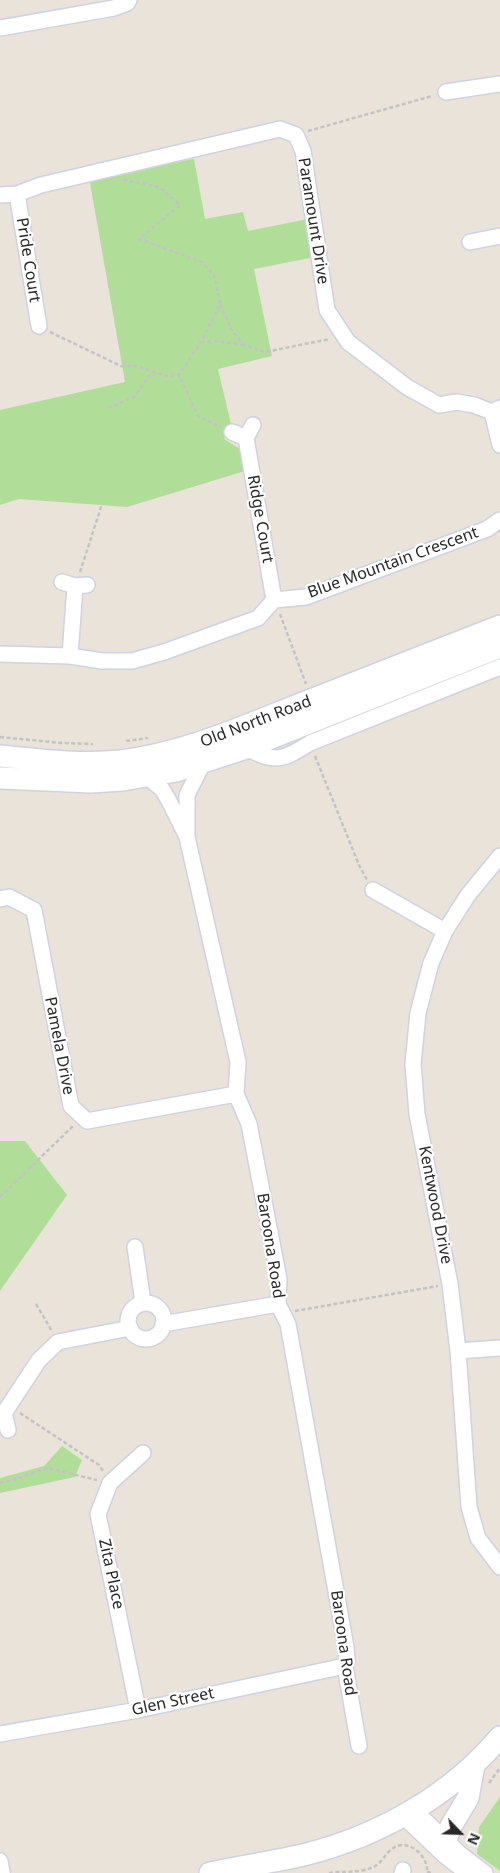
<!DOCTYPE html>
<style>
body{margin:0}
#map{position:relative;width:500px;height:1873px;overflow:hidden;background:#e9e3da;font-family:"Noto Sans",sans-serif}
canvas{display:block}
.north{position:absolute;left:435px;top:1808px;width:50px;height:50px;-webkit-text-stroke:4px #fff;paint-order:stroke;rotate:114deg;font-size:14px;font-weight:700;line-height:20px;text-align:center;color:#282828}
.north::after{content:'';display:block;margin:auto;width:18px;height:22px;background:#282828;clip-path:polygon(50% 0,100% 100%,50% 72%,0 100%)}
</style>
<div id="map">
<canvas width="500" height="1873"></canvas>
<div class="north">N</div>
</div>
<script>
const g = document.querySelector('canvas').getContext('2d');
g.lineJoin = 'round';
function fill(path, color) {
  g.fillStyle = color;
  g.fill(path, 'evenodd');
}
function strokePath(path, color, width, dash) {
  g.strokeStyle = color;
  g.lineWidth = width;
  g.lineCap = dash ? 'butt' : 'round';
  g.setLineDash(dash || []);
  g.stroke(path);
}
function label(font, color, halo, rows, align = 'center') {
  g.font = font + ' "Noto Sans",sans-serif';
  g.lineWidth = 4.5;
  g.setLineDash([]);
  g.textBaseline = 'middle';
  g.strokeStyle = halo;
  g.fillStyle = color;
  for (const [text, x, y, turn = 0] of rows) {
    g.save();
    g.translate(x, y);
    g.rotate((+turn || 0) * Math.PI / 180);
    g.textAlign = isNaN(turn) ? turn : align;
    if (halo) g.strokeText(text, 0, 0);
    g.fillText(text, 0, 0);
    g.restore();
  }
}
fill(new Path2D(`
 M194 159 205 219 243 212 248 231 308 219 315 257 254 269 272 356 218 369 231 424 224 439 243 451 245 471 127 507 19 499 0 505V410L125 382 89 177Z
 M0 1141H25L67 1195 0 1291Z
 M62 1446 82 1460 75 1477 0 1493V1478L44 1466Z
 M500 1797V1871L477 1854 479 1827Z`), '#b0de98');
const street = new Path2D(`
 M0 28 114 8 127 3 129 0
 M446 92 500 84
 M17 194 39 326
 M0 195 17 194 41 185 280 129 296 135 303 151 327 310 348 342 407 387 439 405 457 402 474 405 492 412 500 408
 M470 242 500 236
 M492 412 500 445
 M232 432 246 438 253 425
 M246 438 274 600
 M62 582 75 586 87 585
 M0 654 70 656 102 661H132L164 652 258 618 274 600 306 597 487 529 500 520
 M70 656 75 586
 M246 748C276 763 281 761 310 743L500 667
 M146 776 162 789 168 799 187 837 238 1062 236 1094 249 1124 279 1279 278 1304 288 1324 346 1647 347 1661 345 1666 359 1746
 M187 833V795L203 763
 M500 856 468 895 445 931 431 963 418 1013 413 1064 417 1114 450 1284 458 1351 469 1507 478 1538 500 1567
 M373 890 445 931
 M0 899 9 897 34 910 71 1106 87 1121 236 1094
 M135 1247 143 1302
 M128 1321a18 18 0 1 1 36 0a18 18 0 1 1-36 0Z
 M163 1324 278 1304
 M458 1351 500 1348
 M0 1413H4L8 1430
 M4 1413 39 1360 58 1342 130 1328
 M138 1710 98 1514 110 1483 143 1453
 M0 1734 138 1710 345 1666
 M414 1810 460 1854 485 1873
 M403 1816 444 1855 467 1873
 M0 1861 2 1873
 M402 1873 403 1870`);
const secondary = new Path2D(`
 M0 756C41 760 80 765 121 761 184 753 240 728 298 705 366 679 433 652 500 626
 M0 778 91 782 123 780 176 771 246 748 500 647
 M446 1840 451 1826 468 1798 474 1765
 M210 1873C242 1866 275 1862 307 1854 381 1835 451 1795 500 1737`);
strokePath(street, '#cfd2e0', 18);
strokePath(secondary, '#cfd2e0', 24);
strokePath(new Path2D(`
 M308 131 432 96
 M123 180 159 187 180 205 139 239 202 262 214 275 220 304 201 342 179 375 198 416 221 427
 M220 304 231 329 244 345 265 352 330 339
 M50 332 121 366H136L166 376 179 375
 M201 342 217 341 242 345
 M108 408 134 397 152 372
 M80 572 102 504
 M280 614 306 684
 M0 737 62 743 93 744
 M126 741 148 738
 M315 756 359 865 367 880
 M0 1197 73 1126
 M36 1304 52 1331
 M295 1311 438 1286
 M20 1413 99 1465 103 1471
 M0 1483 14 1480 47 1468 97 1480
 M489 1783 500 1768
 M427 1872 433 1873
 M329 1873C342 1871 359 1873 371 1868 383 1864 385 1851 397 1846 412 1841 429 1858 427 1873`), '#c3c3c3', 2.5, [4, 2.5]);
strokePath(street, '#fff', 15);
strokePath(secondary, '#fff', 21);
label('16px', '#282828', '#fff', [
 ["Paramount Drive",313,221,81],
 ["Pride Court",28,260,81],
 ["Ridge Court",260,519,80],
 ["Blue Mountain Crescent",393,563,-20],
 ["Old North Road",256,722,-21],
 ["Pamela Drive",59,1046,79],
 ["Kentwood Drive",435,1205,79],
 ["Baroona Road",270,1246,81],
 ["Zita Place",111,1574,78],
 ["Baroona Road",343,1643,82],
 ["Glen Street",173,1702,-12]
]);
</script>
